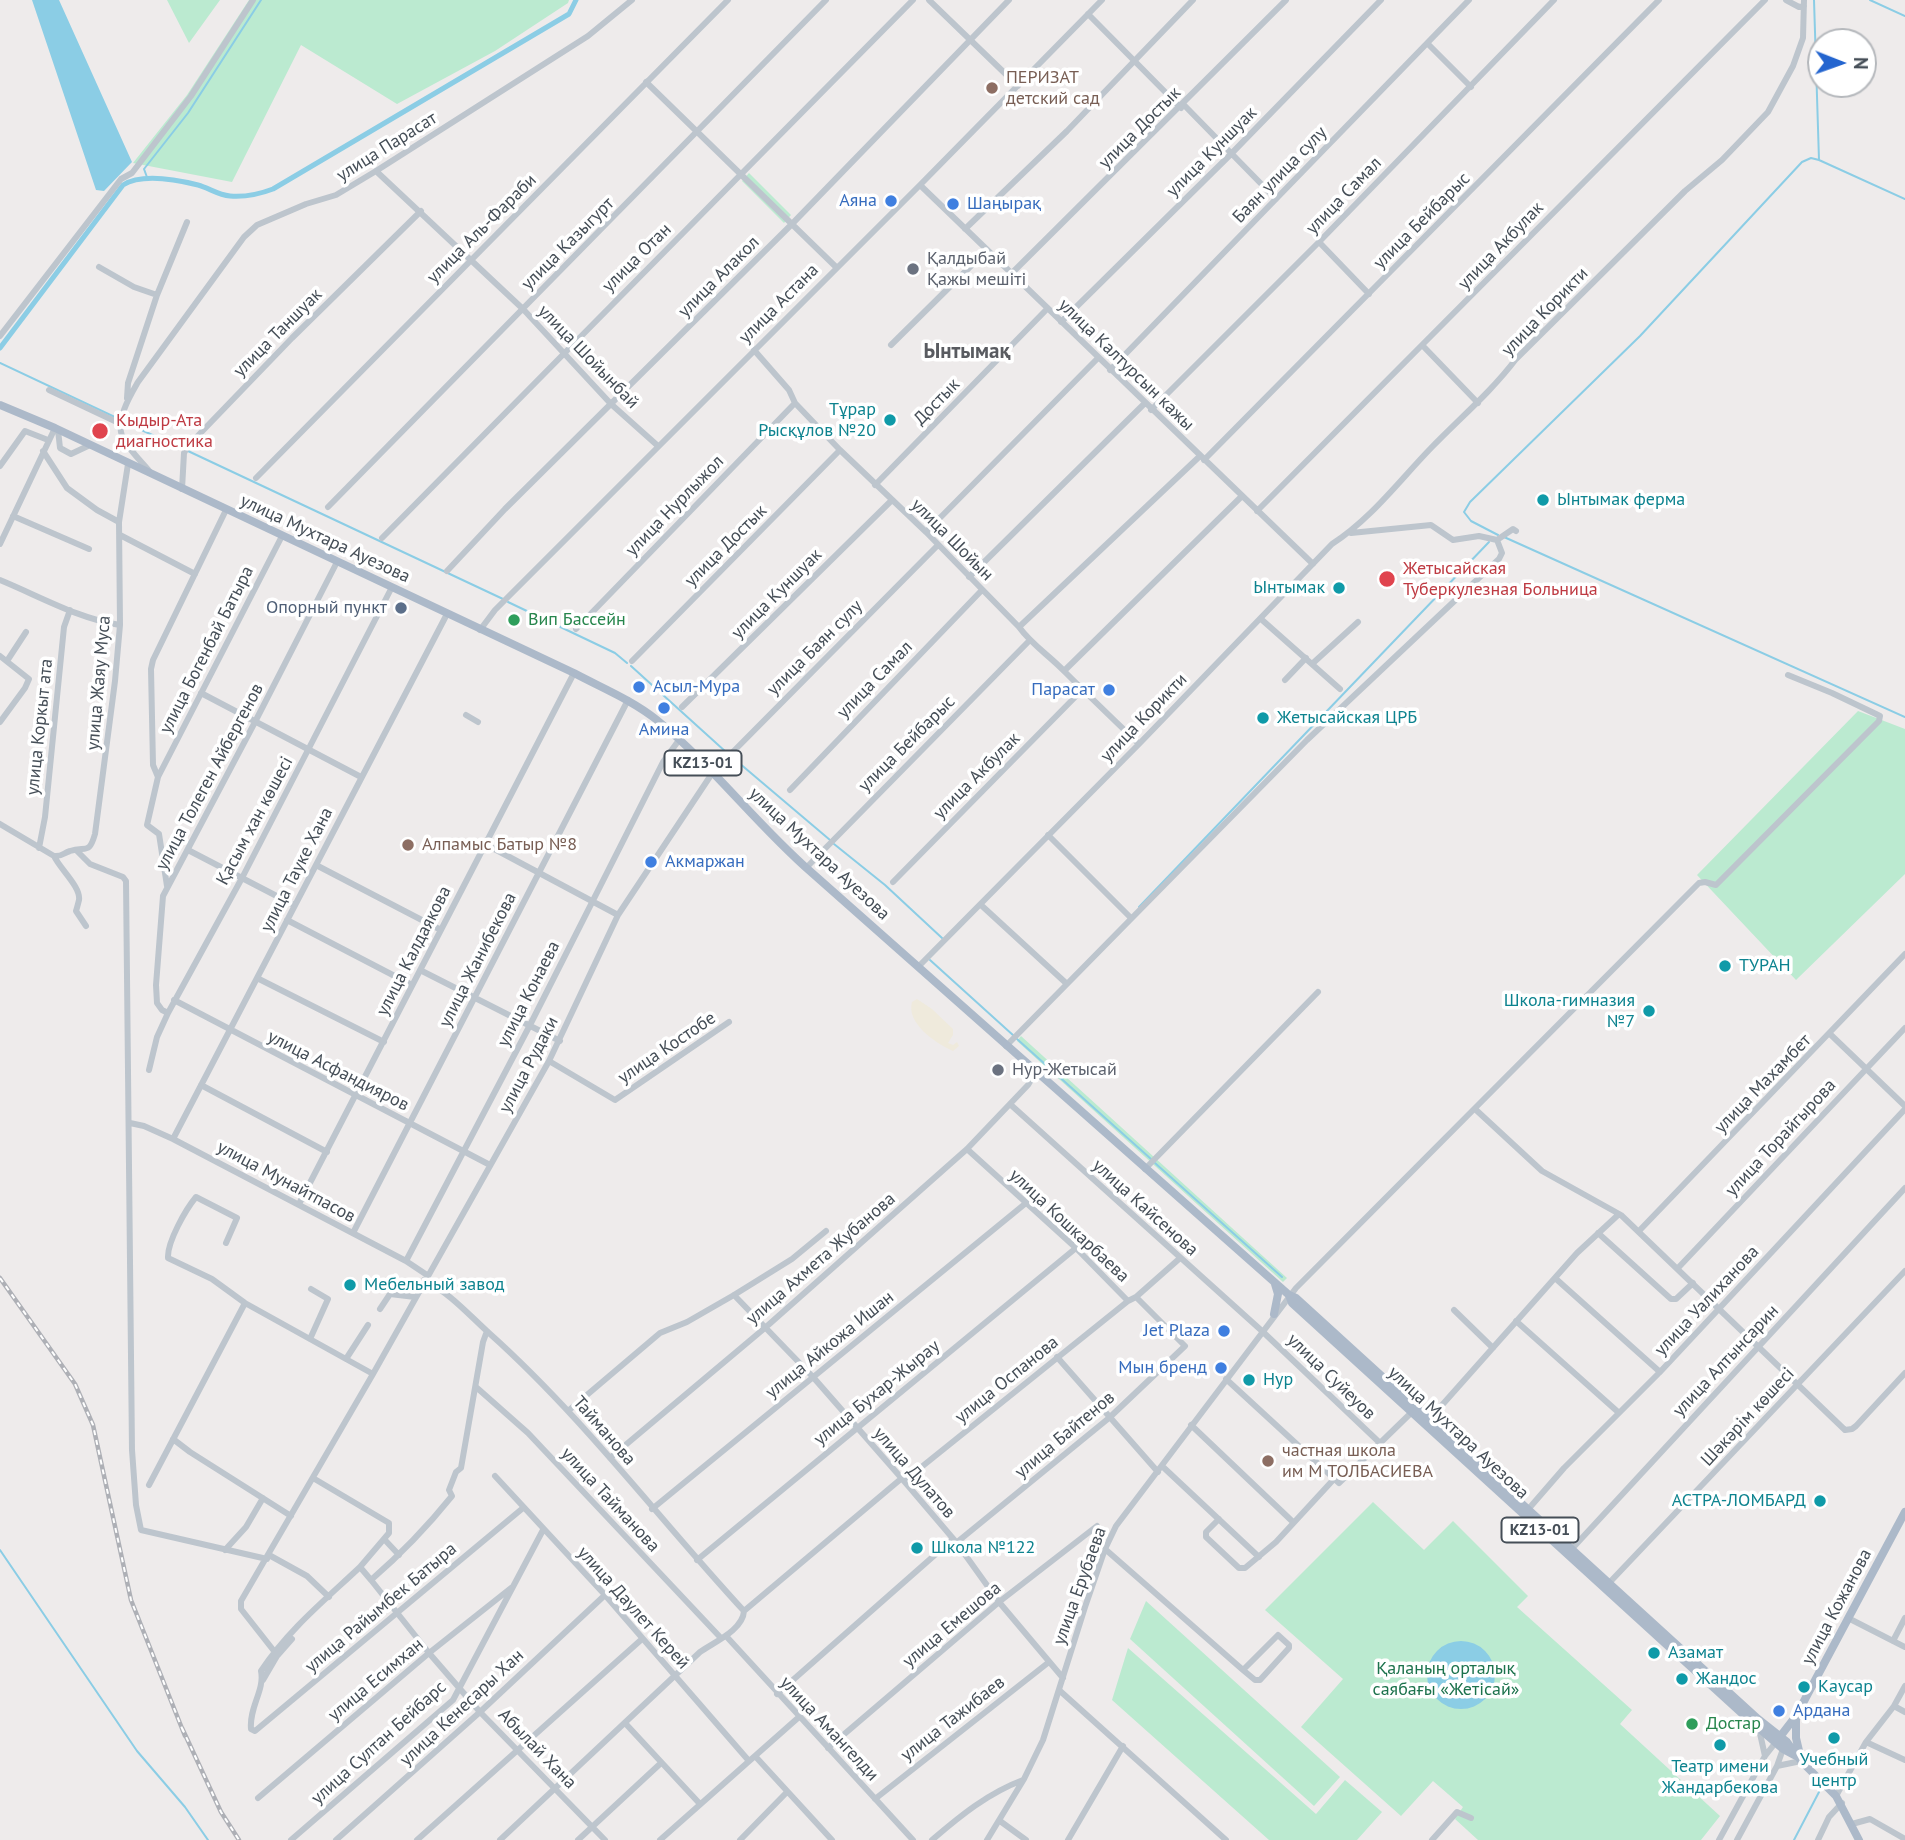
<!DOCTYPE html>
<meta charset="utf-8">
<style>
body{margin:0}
#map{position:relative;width:1905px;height:1840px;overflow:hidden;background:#eeebeb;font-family:"PT Sans",sans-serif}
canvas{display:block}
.north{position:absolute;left:1807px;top:28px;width:70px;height:70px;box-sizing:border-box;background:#fff;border:2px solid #b5b8bc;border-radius:50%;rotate:91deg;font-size:19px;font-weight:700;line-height:28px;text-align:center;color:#454e57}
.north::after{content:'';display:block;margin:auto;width:24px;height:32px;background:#2465cf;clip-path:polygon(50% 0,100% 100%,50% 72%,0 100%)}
</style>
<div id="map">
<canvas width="1905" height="1840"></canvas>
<div class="north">N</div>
</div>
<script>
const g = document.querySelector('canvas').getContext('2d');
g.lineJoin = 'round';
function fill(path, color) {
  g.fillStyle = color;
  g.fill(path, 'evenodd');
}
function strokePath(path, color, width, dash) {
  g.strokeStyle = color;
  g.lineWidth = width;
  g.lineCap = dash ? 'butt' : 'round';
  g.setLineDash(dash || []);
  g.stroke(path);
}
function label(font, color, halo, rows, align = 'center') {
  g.font = font + ' "PT Sans",sans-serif';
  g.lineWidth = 7;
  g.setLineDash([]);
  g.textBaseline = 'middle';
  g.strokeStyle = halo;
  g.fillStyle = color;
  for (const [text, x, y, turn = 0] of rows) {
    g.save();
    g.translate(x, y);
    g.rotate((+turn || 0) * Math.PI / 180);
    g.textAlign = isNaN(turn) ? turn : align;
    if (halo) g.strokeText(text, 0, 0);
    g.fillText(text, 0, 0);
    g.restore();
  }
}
fill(new Path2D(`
 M167 0H220L189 43Z
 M249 0H569L568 3 495 51 397 104 301 45 232 182 133 163 187 95Z
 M749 173 791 215 784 223 742 181Z
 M1858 711 1905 729V874L1796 980 1697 875Z
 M1021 1036 1287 1278 1283 1282 1017 1041Z
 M1373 1502 1424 1550 1453 1521 1528 1596 1517 1607 1632 1710 1620 1724 1720 1816 1701 1840H1478L1455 1819 1463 1807 1433 1781 1401 1816 1301 1727 1343 1679 1265 1610Z
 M1146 1601 1340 1777 1314 1806 1130 1639Z
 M1128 1648 1316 1814 1345 1780 1382 1812 1357 1840H1269L1112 1700Z`), '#bbead0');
fill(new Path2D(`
 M917 999 932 1009 953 1029V1035L948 1043 953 1045 957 1042 959 1046 953 1051C935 1043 906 1023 912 1002Z`), '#efeadc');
fill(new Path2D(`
 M32 0H59L132 162 104 191 96 190Z
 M1427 1675a34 34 0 1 1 68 0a34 34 0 1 1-68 0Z`), '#8bcde5');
strokePath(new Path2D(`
 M1814 0 1819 160
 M1870 0 1905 16
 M148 180 144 169 188 113 261 0
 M0 363 119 419
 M124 422 183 449
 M188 451 503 599
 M1498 535 1471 521 1464 512 1470 502 1640 336 1802 162 1811 158 1819 160 1905 199
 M1504 537 1905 717
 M508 602 615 653 627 663
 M631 666 726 752
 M732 757 830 840
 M834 844 885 885 942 938
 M1139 907 1489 542
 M930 960 1014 1036
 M1017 1039 1151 1159
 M1155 1163 1282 1277
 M0 1550 137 1751 185 1807 208 1840
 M1794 1840 1819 1792`), '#8bcde5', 2);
strokePath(new Path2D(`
 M0 348 123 185C142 173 178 180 198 185 209 188 218 195 230 196 243 197 260 194 273 189L569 14 576 0`), '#8bcde5', 5);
strokePath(new Path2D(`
 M929 0 1018 86
 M1786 0 1799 7 1804 6
 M1088 14 1181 108
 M1428 44 1471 87
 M646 82 836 267
 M1184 105 1276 199
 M376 171 523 309 611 404 658 446
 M920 185 1313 564
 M965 229 1067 131 1193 0
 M1319 242 1369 294
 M99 267 134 287 157 295
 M1011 274 1286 0
 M1061 322 1231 154 1381 0
 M0 336 121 179 132 173 191 96 253 0
 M891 345 987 250
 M1423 346 1478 403
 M754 350 789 390 795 403 840 450 926 532 1019 627C1032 645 1050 656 1065 672 1090 697 1114 720 1139 744
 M1110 370 1469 0
 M49 390 121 424
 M127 398 128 383 157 295 187 222
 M1151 410 1319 242 1554 0
 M58 430 60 448 71 454 90 445
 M43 451 67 488 97 510 119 522
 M1204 460 1659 0
 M0 466 25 431 48 440
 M150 472C142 462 127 448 122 436 116 419 130 396 138 382L244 237 257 225 306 204 336 195 376 171 588 36 632 0
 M256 478 728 0
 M875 485 1047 309
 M182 489 184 453 188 446 292 338 421 211
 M328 507 826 0
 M1257 511 1765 0
 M13 516 89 549
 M926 532 1098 358
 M1351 533 1431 525 1453 540 1479 536 1497 540 1513 529 1516 531
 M120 535 195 574
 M382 538 913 0
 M0 544 55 428
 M447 571 505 509 791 225 1009 0
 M969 577 1145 403
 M0 580C39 596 79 619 120 625
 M1261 619 1340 689
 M1019 627 1200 456
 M576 629 795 403
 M480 630 495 610 920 185 1102 0
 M0 656 29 679 25 688 0 722
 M7 661 26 632
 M632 661 840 450
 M1312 664 1358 622
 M1064 671 1241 497
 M1285 680 1306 658
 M201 693 361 777
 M682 707 891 501
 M466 715 478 722
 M158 777 153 765 151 669 153 660 226 510
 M790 790 982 590
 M0 824 54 856C62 857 63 853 70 851 86 846 89 855 95 834L115 681 120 625 119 522 128 464
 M1048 835 1131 918
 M485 844 618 915
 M39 848 45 817 64 627 70 610
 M188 850 294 905
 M77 851 90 864 123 877 126 881 132 1450 136 1505 141 1530 267 1559
 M54 856C60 869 81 887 79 900 78 904 77 908 76 911L86 926
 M316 865 441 930
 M806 868 1029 641
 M893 882 1082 690
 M167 886 159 834 147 825 158 777 282 536
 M981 905 1067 984
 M287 920 412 985
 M918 967 1139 744 1332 544C1371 519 1399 481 1431 448 1460 418 1491 392 1516 359L1685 191 1722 160 1768 112 1793 66 1803 38 1804 0
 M420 970 560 1041
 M257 978 384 1042
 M174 1000 490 1165
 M168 1013 162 1010 157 1003 156 985 163 896 255 722 337 562
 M1830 1034 1905 1106
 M1006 1046 1307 740 1499 559 1502 553 1497 540
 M549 1061 615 1100 729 1022
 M149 1070 157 1037 168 1013 242 878 392 587
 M201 1085 327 1152
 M1011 1105 1262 1331 1381 1444
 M1475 1109 1542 1171 1621 1215 1845 1430 1852 1429 1856 1426 1905 1373
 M130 1123 144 1126 173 1139 406 1261 427 1275
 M173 1139 447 614
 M1145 1169 1318 992
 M299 1204 574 673
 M1639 1231 1905 954
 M353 1233 628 700
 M1598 1233 1671 1299H1676L1693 1283
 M226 1243 237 1218 196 1197C186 1209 167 1242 168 1258L212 1279 245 1303 373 1374
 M406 1261 530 1025 663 762 679 740
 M1678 1268 1905 1028
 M1555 1278 1660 1372
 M424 1280C450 1293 468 1314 489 1333 583 1417 659 1519 744 1611 743 1630 714 1642 700 1652L500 1840
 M734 1295 813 1377 904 1481 956 1542 999 1602 1063 1678
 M1136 1297 1179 1259
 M380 1309 390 1294 415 1297
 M1454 1310 1493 1348
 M1516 1321 1618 1412
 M487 1331 483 1342 461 1468 456 1472 449 1490 452 1496C427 1527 401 1554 371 1580L360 1567C325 1600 288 1630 261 1671 265 1690 249 1707 251 1729L255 1731 523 1508
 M310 1339 328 1299 311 1289
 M1057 1357 1158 1472
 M346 1359 368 1325
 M1226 1379 1339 1483 1413 1411
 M476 1387 528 1433 720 1637
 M568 1411 660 1333 687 1322 734 1295 792 1259 826 1231
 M1427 1422 1577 1253 1618 1215
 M1191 1425 1293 1522
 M173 1439 190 1452 291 1516
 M610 1458 766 1327 967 1149 1028 1085 1034 1075 1033 1069
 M1162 1466 1259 1557
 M495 1476 605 1595 749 1761
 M313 1478 389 1523V1533L360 1567
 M904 1481 1128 1301
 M149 1485 245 1303
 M652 1509 1026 1203
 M1525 1513 1564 1468 1660 1372 1905 1109
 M1219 1519 1206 1532V1537L1239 1568H1245L1276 1542 1334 1479
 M384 1539 399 1555
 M956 1543 1109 1418 1185 1346 1136 1297 1128 1301 1076 1248 967 1149
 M1105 1549 1243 1670 1278 1635 1289 1645V1648L1260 1680H1255L1243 1670
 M225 1550 246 1527 263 1498
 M1569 1552 1905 1188
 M269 1555 307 1576 329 1597
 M697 1560 1076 1248
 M371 1580 429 1653 480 1712 605 1840
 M1610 1582 1905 1271
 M744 1611 902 1478
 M1850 1619 1905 1647
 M726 1636 913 1840
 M1893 1641 1905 1618
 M274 1651 241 1609V1601L373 1374 549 1061 618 915 713 772 938 545
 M263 1680 277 1656 292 1639
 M1059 1690 1226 1840
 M777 1694 953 1539
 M1894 1706 1905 1712
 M625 1723 700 1804
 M1759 1729 1765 1756
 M1866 1742 1905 1760
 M828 1748 999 1602 1097 1526
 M755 1756 832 1840
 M1777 1766 1801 1761
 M1836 1796 1866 1742 1894 1706 1905 1686
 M258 1798 429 1653 511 1588
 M875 1799 1049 1662
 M1000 1821 1026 1840
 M1852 1824 1870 1819 1905 1839
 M291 1840 453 1700 543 1530
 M336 1840 480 1712 605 1595
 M417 1840 642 1639
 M578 1840 661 1763
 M660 1840 799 1717
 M740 1840 787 1792
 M932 1840C960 1816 988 1793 1023 1780
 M987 1840 1024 1779 1043 1740 1085 1607 1105 1549 1116 1526 1296 1288 1699 883 1705 882 1716 885 1879 721 1880 716 1876 714 1832 693 1788 675
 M1068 1840 1123 1746
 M1432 1840 1457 1812 1471 1818
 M1719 1840 1765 1756 1776 1742
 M1737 1840 1777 1766 1783 1749
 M1818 1840 1829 1817 1842 1803`), '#bdc5cd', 6);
strokePath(new Path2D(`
 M0 405 55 428 574 673C602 688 632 700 657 720 713 766 756 824 811 872 970 1013 1130 1154 1289 1295L1296 1298 1758 1719 1787 1742 1801 1761 1836 1796 1859 1840
 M1289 1295 1292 1303 1747 1718 1783 1749 1796 1756
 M1274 1314 1278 1294 1275 1284
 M1796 1716V1738L1800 1755
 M1779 1738 1796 1716 1905 1512`), '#acb9c9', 8);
const rail = new Path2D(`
 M0 1278 75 1384 93 1425 131 1600 185 1736
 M182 1728 221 1812 239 1840`);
strokePath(rail, '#aeb0b6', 4.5);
strokePath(rail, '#fff', 2, [5]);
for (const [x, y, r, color] of [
 [992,88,7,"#8d6e63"],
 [891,201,7,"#3f7fe0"],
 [953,204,7,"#3f7fe0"],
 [913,269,7,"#6b7280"],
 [890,420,7,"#0f9aa8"],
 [100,431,9,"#e0444e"],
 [1543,500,7,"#0f9aa8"],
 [1387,579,9,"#e0444e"],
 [1339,588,7,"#0f9aa8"],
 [401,608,7,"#5c6f8a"],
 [514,620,7,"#2e9e5b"],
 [639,687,7,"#3f7fe0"],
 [1109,690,7,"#3f7fe0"],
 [664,708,7,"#3f7fe0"],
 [1263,718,7,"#0f9aa8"],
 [408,845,7,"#8d6e63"],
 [651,862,7,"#3f7fe0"],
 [1725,966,7,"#0f9aa8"],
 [1649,1011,7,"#0f9aa8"],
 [998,1070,7,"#6b7280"],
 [350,1285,7,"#0f9aa8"],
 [1224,1331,7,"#3f7fe0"],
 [1221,1368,7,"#3f7fe0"],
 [1249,1380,7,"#0f9aa8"],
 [1268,1461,7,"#8d6e63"],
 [1820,1501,7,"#0f9aa8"],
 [917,1548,7,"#0f9aa8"],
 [1654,1653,7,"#0f9aa8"],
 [1682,1679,7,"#0f9aa8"],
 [1804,1687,7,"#0f9aa8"],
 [1779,1711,7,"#3f7fe0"],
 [1692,1724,7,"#2e9e5b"],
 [1834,1738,7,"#0f9aa8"],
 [1720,1745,7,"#0f9aa8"]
]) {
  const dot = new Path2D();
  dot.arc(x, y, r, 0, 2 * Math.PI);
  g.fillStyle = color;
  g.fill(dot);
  strokePath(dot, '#fff', 2.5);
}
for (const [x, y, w] of [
 [703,763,77],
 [1540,1530,77]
]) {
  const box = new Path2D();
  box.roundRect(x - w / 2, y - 12.5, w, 25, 5);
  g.fillStyle = '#fff';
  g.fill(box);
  strokePath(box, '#454e57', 2);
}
label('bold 16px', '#454e57', null, [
 ["KZ13-01",703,763],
 ["KZ13-01",1540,1530]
]);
label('18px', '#785e54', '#fff', [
 ["ПЕРИЗАТ",1006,78],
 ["детский сад",1006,99],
 ["Алпамыс Батыр №8",422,845],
 ["частная школа",1282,1451],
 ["им М ТОЛБАСИЕВА",1282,1472]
], 'left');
label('18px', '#454e57', '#fff', [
 ["улица Достык",1140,128,-45],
 ["улица Парасат",387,147,-32],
 ["улица Куншуак",1212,152,-45],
 ["Баян улица сулу",1280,175,-46],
 ["улица Самал",1344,196,-46],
 ["улица Бейбарыс",1422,221,-45],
 ["улица Аль-Фараби",482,229,-45],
 ["улица Казыгурт",568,244,-45],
 ["улица Акбулак",1501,246,-46],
 ["улица Отан",637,258,-45],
 ["улица Алакол",719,277,-45],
 ["улица Астана",779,304,-45],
 ["улица Корикти",1545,312,-46],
 ["улица Таншуак",278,333,-45],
 ["улица Шойынбай",588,357,46],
 ["улица Калтурсын кажы",1126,365,44],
 ["Достык",937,402,-46],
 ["улица Нурлыжол",675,506,-46],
 ["улица Мухтара Ауезова",325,539,25],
 ["улица Шойын",952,540,45],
 ["улица Достык",726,546,-45],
 ["улица Куншуак",777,594,-45],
 ["улица Баян сулу",815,648,-45],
 ["улица Богенбай Батыра",207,650,-63],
 ["улица Самал",875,680,-46],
 ["улица Жаяу Муса",99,683,-85],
 ["улица Корикти",1144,718,-46],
 ["улица Коркыт ата",40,727,-84],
 ["улица Бейбарыс",907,744,-45],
 ["улица Акбулак",977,776,-45],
 ["улица Толеген Айбергенов",210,777,-62],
 ["Қасым хан көшесі",255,821,-62],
 ["улица Мухтара Ауезова",819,854,43],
 ["улица Тауке Хана",297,870,-63],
 ["улица Калдаякова",414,951,-63],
 ["улица Жанибекова",478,960,-63],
 ["улица Конаева",529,994,-63],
 ["улица Костобе",667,1048,-34],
 ["улица Рудаки",529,1065,-62],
 ["улица Асфандияров",338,1071,27],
 ["улица Махамбет",1763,1084,-46],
 ["улица Торайгырова",1781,1138,-47],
 ["улица Мунайтпасов",286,1182,28],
 ["улица Кайсенова",1145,1208,42],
 ["улица Кошкарбаева",1069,1226,43],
 ["улица Ахмета Жубанова",821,1259,-41],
 ["улица Уалиханова",1707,1301,-47],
 ["улица Айкожа Ишан",830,1345,-39],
 ["улица Алтынсарин",1726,1361,-47],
 ["улица Суйеуов",1331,1377,44],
 ["улица Оспанова",1007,1380,-39],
 ["улица Бухар-Жырау",877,1393,-39],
 ["Шәкәрім көшесі",1748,1417,-47],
 ["Тайманова",604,1431,49],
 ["улица Мухтара Ауезова",1458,1433,43],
 ["улица Байтенов",1065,1435,-40],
 ["улица Дулатов",914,1473,49],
 ["улица Тайманова",610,1500,47],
 ["улица Ерубаева",1080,1586,-70],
 ["улица Кожанова",1837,1607,-62],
 ["улица Райымбек Батыра",381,1608,-40],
 ["улица Даулет Керей",633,1608,48],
 ["улица Емешова",952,1625,-40],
 ["улица Есимхан",376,1680,-40],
 ["улица Кенесары Хан",462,1708,-43],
 ["улица Тажибаев",953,1719,-38],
 ["улица Амангелди",829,1729,47],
 ["улица Султан Бейбарс",379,1743,-42],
 ["Абылай Хана",537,1749,46]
]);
label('18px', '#366cbe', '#fff', [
 ["Аяна",877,201],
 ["Шаңырақ",967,204,"left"],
 ["Асыл-Мура",653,687,"left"],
 ["Парасат",1095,690],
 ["Амина",664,730,"center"],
 ["Акмаржан",665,862,"left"],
 ["Jet Plaza",1210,1331],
 ["Мын бренд",1207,1368],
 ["Ардана",1793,1711,"left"]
], 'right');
label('18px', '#5b616d', '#fff', [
 ["Қалдыбай",927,259],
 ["Қажы мешіті",927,280],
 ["Нур-Жетысай",1012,1070]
], 'left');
label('18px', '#0d838f', '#fff', [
 ["Тұрар",876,410,"right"],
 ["Рысқұлов №20",876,431,"right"],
 ["Ынтымак ферма",1557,500],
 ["Ынтымак",1325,588,"right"],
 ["Жетысайская ЦРБ",1277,718],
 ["ТУРАН",1739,966],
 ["Школа-гимназия",1635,1001,"right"],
 ["№7",1635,1022,"right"],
 ["Мебельный завод",364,1285],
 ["Нур",1263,1380],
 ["АСТРА-ЛОМБАРД",1806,1501,"right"],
 ["Школа №122",931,1548],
 ["Азамат",1668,1653],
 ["Жандос",1696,1679],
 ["Каусар",1818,1687],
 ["Учебный",1834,1760,"center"],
 ["центр",1834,1781,"center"],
 ["Театр имени",1720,1767,"center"],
 ["Жандарбекова",1720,1788,"center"]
], 'left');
label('18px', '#be3a42', '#fff', [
 ["Кыдыр-Ата",116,421],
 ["диагностика",116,442],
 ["Жетысайская",1403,569],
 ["Туберкулезная Больница",1403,590]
], 'left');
label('18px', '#4e5e75', '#fff', [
 ["Опорный пункт",387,608]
], 'right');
label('18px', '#27864d', '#fff', [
 ["Вип Бассейн",528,620],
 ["Достар",1706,1724]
], 'left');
label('18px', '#1c724c', '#fff', [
 ["Қаланың орталық",1446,1669],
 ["саябағы «Жетісай»",1446,1690]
]);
label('bold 21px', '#595b60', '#fff', [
 ["Ынтымақ",967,352]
]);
</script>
